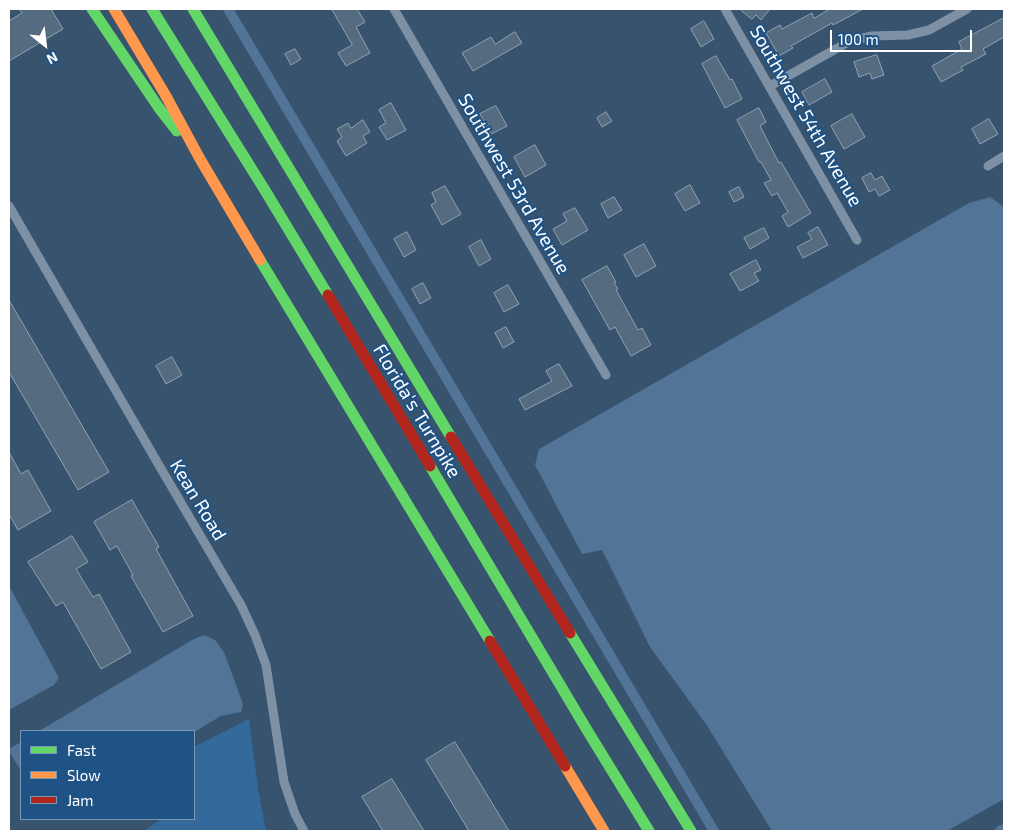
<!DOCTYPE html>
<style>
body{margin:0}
#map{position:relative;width:1013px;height:840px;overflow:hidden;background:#37536e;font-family:"Exo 2",sans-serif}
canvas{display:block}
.frame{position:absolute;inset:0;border:10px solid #fff;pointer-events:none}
.legend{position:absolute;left:20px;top:730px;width:175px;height:90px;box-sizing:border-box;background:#205385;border:1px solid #7998b6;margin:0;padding:6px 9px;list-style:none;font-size:15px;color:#fff}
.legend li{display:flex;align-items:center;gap:10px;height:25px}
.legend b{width:25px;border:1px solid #7998b6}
.north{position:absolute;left:20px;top:20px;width:50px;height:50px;-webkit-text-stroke:4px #205385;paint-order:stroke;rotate:151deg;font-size:14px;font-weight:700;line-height:20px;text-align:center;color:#fff}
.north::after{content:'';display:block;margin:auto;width:18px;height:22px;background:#fff;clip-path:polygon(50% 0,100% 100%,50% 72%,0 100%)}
.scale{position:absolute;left:830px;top:30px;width:142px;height:22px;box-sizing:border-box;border:2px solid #fff;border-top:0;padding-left:6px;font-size:15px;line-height:18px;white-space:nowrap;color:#fff;-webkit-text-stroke:4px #205385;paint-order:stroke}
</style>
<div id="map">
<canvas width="1013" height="840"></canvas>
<div class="frame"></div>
<ul class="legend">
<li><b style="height:6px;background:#63d668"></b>Fast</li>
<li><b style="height:6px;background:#ff974d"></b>Slow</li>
<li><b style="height:6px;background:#b3261e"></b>Jam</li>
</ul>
<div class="north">N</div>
<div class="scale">100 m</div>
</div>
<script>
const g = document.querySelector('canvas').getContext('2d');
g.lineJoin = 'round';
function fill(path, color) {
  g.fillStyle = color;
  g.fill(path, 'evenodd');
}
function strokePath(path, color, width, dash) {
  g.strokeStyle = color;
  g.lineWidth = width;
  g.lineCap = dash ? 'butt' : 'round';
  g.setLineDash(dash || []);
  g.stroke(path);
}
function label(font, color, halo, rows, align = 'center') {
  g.font = font + ' "Exo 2",sans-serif';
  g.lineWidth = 4;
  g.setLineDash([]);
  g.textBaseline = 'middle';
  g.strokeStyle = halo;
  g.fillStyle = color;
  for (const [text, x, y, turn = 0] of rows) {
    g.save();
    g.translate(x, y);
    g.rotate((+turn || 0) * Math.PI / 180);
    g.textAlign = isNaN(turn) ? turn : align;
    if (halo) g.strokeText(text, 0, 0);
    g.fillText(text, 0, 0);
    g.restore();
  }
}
fill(new Path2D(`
 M249 719 258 789 266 831H144L161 819H194V747Z`), '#346a9b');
fill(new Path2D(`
 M990 197 1004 207V799L947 831H772L706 724 650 647 602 550 582 554 535 465 539 449 969 203Z
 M9 586 59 678 54 685 9 710Z
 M204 635 215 640 224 652 243 704 241 712 221 716 194 732 39 731 192 640Z
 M21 742V771L9 751V749Z`), '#517497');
strokePath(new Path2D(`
 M228 9 714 831
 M1000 831 1004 829`), '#517497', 10);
const building = new Path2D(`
 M19 9H51L63 29 9 61V21L22 13Z
 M332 9H357L365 22 356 27 370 53 346 66 338 53 352 45Z
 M740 9H770L761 20 756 15 752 19Z
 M830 9H863L833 25 832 23 791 46 793 48 779 56 766 33 780 25 782 29 812 13 814 18Z
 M1004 18V37L983 49 986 54 961 67 963 70 941 82 932 66 962 49 959 42Z
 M704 21 714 39 701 47 691 29Z
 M515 32 522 43 473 71 462 53 491 37 495 44Z
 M295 49 301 59 291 65 285 54Z
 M877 55 884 75 872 79 870 73 859 77 854 62Z
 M716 56 730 80 732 79 742 99 725 108 702 64Z
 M825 79 832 92 809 105 802 92Z
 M391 103 406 130 387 140 379 127 386 123 379 110Z
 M496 106 507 126 491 134 480 114Z
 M759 108 766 122 760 126 779 163 781 162 811 213 788 227 782 216 788 212 777 193 772 196 764 183 771 180 761 162H759L737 120Z
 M606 112 612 121 602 127 597 118Z
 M852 114 865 137 844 149 831 126Z
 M989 119 998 134 980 144 972 129Z
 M363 120 370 132 363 136 367 143 346 156 337 141 342 137 337 129 348 123 351 128Z
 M535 145 546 165 525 177 514 157Z
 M871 173 875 180 882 176 890 190 879 196 875 189 869 192 862 178Z
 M690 185 700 203 685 211 675 194Z
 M445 186 461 214 442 225 431 205 436 202 432 193Z
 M739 187 744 197 734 202 729 192Z
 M614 197 622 210 608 218 601 204Z
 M575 208 588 230 562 245 553 229 567 221 563 214Z
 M818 227 828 245 803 258 797 247 812 239 808 233Z
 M764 228 769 238 750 249 744 238Z
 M407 232 416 250 404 257 394 239Z
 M481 240 491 259 479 266 469 247Z
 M644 244 656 266 636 277 624 255Z
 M756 260 761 270 754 273 759 281 740 291 730 274Z
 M607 266 616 282 614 283 618 289 616 290 638 330 642 328 651 345 631 356 615 327 610 330 582 280Z
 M423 283 431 298 420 304 412 289Z
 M508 285 519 304 504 312 494 293Z
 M9 300 109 472 78 490 9 372Z
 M506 327 514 342 503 348 495 333Z
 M172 357 182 375 166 384 156 366Z
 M559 364 572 386 525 410 519 399 552 381 546 371Z
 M9 452 21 474 28 470 51 511 18 530 9 514Z
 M132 500 159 547 156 549 193 616 163 632 131 576 133 575 117 546 110 550 94 522Z
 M72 536 88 562 76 569 93 597 99 594 131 652 101 669 63 602 56 606 28 562Z
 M455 742 509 831H469L426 760Z
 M392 779 424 831H383L362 797Z`);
fill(building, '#556b80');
strokePath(building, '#91a2b2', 1);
strokePath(new Path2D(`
 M394 9 606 375
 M725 9 857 240
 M770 86 850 41 872 36 908 35 929 30 967 9
 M988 166 1004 156
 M9 206 160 467 241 605 255 635 266 665 284 782 295 814 304 831`), '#7e91a4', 9);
strokePath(new Path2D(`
 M92 9 159 108 177 131
 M152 9 266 192 328 295
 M193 9 451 437
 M260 260 490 641
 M430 466 587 730 649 831
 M570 633 691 831`), '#63d668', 11);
strokePath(new Path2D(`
 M114 9 166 96 200 159 260 260
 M565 766 604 831`), '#ff974d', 11);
strokePath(new Path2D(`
 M328 295 430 466
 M451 437 570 633
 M490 641 565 766`), '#b3261e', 11);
label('19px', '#fff', '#205385', [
 ["Southwest 54th Avenue",806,116,60],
 ["Southwest 53rd Avenue",514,184,60],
 ["Florida's Turnpike",417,411,59],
 ["Kean Road",198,500,59]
]);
</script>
